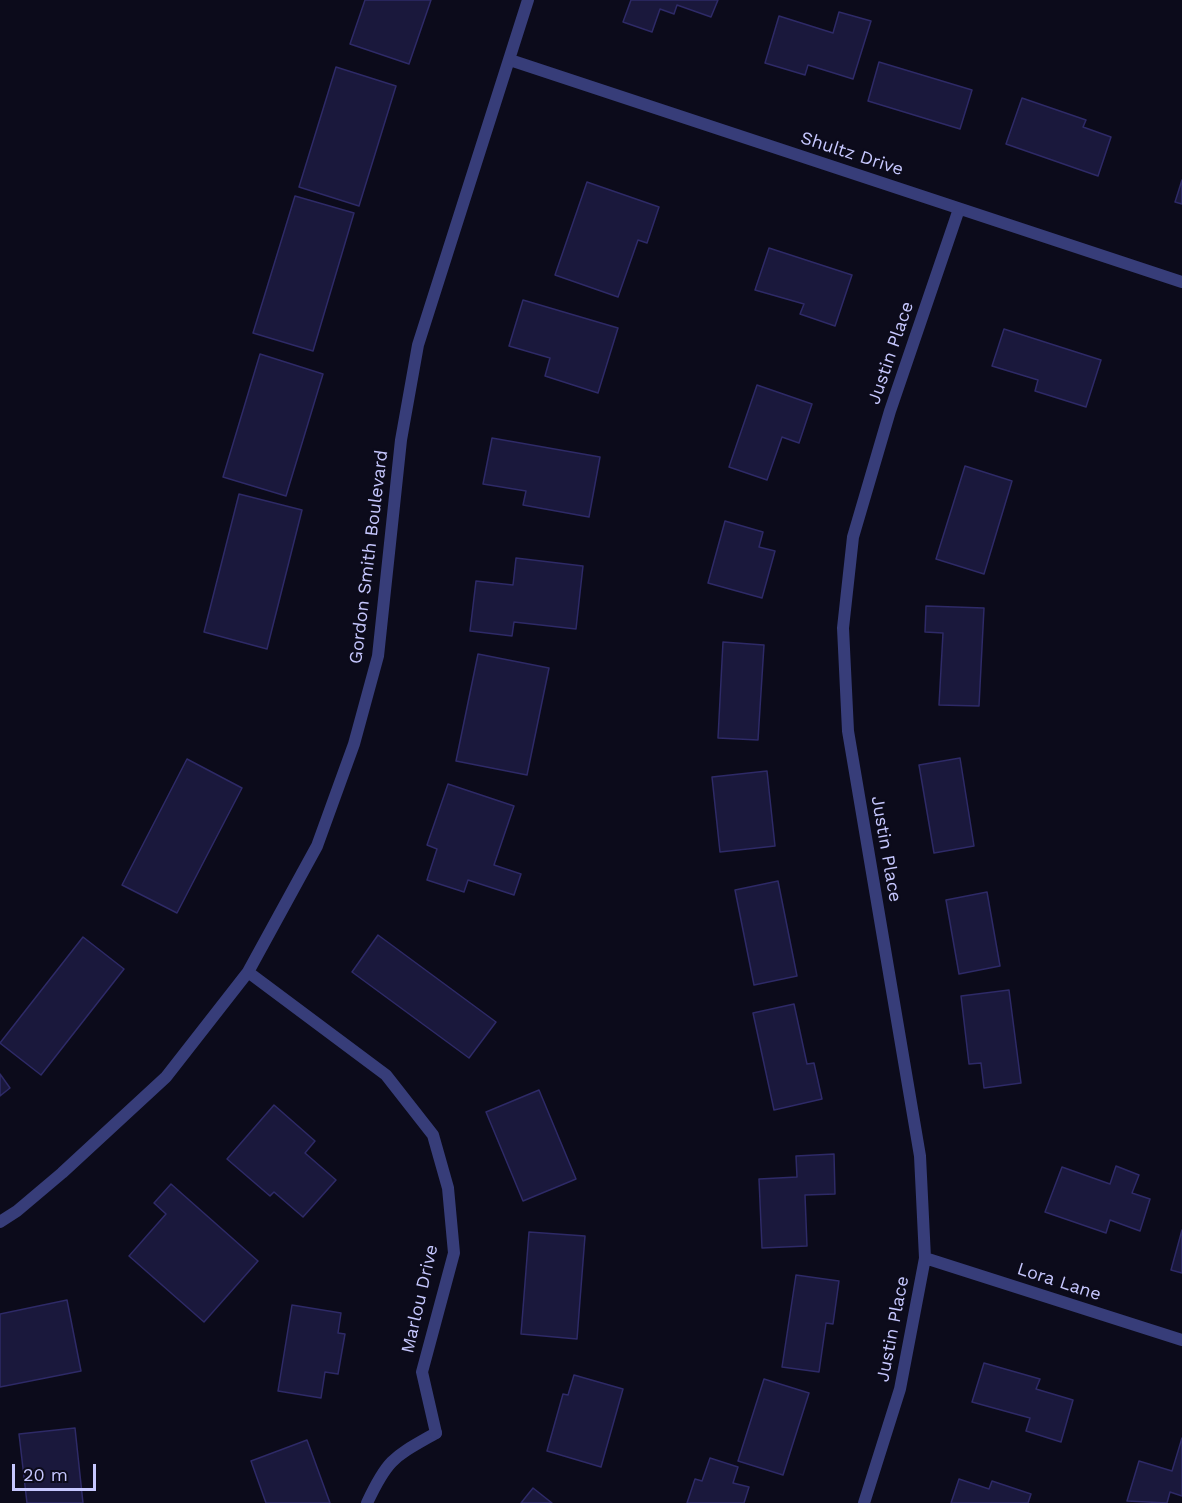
<!DOCTYPE html>
<style>
body{margin:0}
#map{position:relative;width:1182px;height:1503px;overflow:hidden;background:#0c0b1b;font-family:"Work Sans",sans-serif}
canvas{display:block}
.scale{position:absolute;left:12px;top:1464px;width:84px;height:27px;box-sizing:border-box;border:3px solid #c6c7fe;border-top:0;padding-left:8px;font-size:18px;line-height:21px;white-space:nowrap;color:#c6c7fe;-webkit-text-stroke:4px #0c0b1b;paint-order:stroke}
</style>
<div id="map">
<canvas width="1182" height="1503"></canvas>
<div class="scale">20 m</div>
</div>
<script>
const g = document.querySelector('canvas').getContext('2d');
g.lineJoin = 'round';
function fill(path, color) {
  g.fillStyle = color;
  g.fill(path, 'evenodd');
}
function strokePath(path, color, width, dash) {
  g.strokeStyle = color;
  g.lineWidth = width;
  g.lineCap = dash ? 'butt' : 'round';
  g.setLineDash(dash || []);
  g.stroke(path);
}
function label(font, color, halo, rows, align = 'center') {
  g.font = font + ' "Work Sans",sans-serif';
  g.lineWidth = 4.5;
  g.setLineDash([]);
  g.textBaseline = 'middle';
  g.strokeStyle = halo;
  g.fillStyle = color;
  for (const [text, x, y, turn = 0] of rows) {
    g.save();
    g.translate(x, y);
    g.rotate((+turn || 0) * Math.PI / 180);
    g.textAlign = isNaN(turn) ? turn : align;
    if (halo) g.strokeText(text, 0, 0);
    g.fillText(text, 0, 0);
    g.restore();
  }
}
const building = new Path2D(`
 M365 0H431L409 64 350 44Z
 M631 0H718L711 17 677 5 674 14 660 9 652 32 623 22Z
 M839 12 871 21 853 79 808 65 805 75 765 63 779 16 833 33Z
 M879 62 972 90 960 129 868 101Z
 M336 67 396 86 359 206 299 187Z
 M1022 98 1086 120 1083 127 1111 137 1098 176 1006 144Z
 M1182 180V204L1175 202Z
 M587 182 659 207 647 243 638 240 618 297 555 275Z
 M295 196 354 213 313 351 253 333Z
 M769 248 852 275 835 326 800 314 804 304 755 290Z
 M523 300 618 328 598 393 545 376 550 358 509 346Z
 M1004 329 1101 360 1086 407 1035 391 1038 380 992 366Z
 M260 354 323 374 286 496 223 477Z
 M757 385 812 404 799 443 782 437 767 480 729 467Z
 M492 438 600 457 589 517 523 505 526 491 483 484Z
 M965 466 1012 481 984 574 936 559Z
 M239 494 302 510 267 649 204 632Z
 M725 521 763 532 759 547 775 551 762 598 708 583Z
 M516 558 583 566 576 629 514 622 512 636 470 631 476 581 513 585Z
 M926 606 984 608 979 706 939 705 943 633 925 632Z
 M723 642 764 645 758 740 718 738Z
 M478 654 549 668 527 775 456 761Z
 M960 758 974 846 934 853 919 765Z
 M187 759 242 788 177 913 122 885Z
 M767 771 775 846 720 852 712 777Z
 M448 784 514 806 494 865 521 874 514 895 468 880 464 892 427 880 437 849 427 845Z
 M778 881 797 976 754 985 735 890Z
 M987 892 1000 966 959 974 946 900Z
 M378 935 496 1022 469 1058 352 972Z
 M83 937 124 969 41 1075 0 1043Z
 M1009 990 1021 1083 984 1088 981 1063 969 1064 961 996Z
 M794 1004 807 1064 814 1063 822 1099 774 1110 753 1013Z
 M0 1074 10 1088 0 1096Z
 M539 1090 576 1179 523 1201 486 1112Z
 M274 1105 315 1141 305 1153 336 1180 303 1217 274 1192 270 1196 227 1159Z
 M834 1154 835 1194 805 1195 807 1246 762 1248 759 1179 797 1177 796 1156Z
 M1116 1166 1139 1175 1132 1193 1150 1199 1140 1231 1110 1220 1106 1233 1045 1212 1062 1167 1110 1184Z
 M171 1184 258 1261 204 1322 129 1256 166 1214 154 1203Z
 M1182 1230V1273L1171 1270Z
 M529 1232 585 1236 577 1339 521 1334Z
 M796 1275 839 1281 833 1324 826 1323 819 1372 782 1367Z
 M67 1300 81 1371 0 1387V1314Z
 M292 1305 341 1313 338 1333 345 1334 338 1374 325 1372 321 1398 278 1391Z
 M984 1363 1040 1379 1036 1389 1073 1400 1061 1442 1026 1431 1030 1418 972 1402Z
 M574 1375 623 1389 601 1467 547 1451 563 1394 568 1395Z
 M764 1379 809 1393 783 1475 738 1461Z
 M75 1428 83 1503H27L19 1434Z
 M1182 1438V1496L1170 1492 1167 1503 1127 1501 1139 1461 1172 1471Z
 M307 1440 330 1503H266L251 1461Z
 M710 1458 738 1467 733 1483 749 1487 744 1503H687L695 1479 702 1481Z
 M959 1479 989 1489 992 1481 1031 1494 1028 1503H951Z
 M533 1488 552 1503H521Z`);
fill(building, '#1a183c');
strokePath(building, '#2e2a67', 1.5);
strokePath(new Path2D(`
 M367 1503C388 1458 394 1457 436 1433`), '#373d79', 12);
strokePath(new Path2D(`
 M510 60 1182 282
 M248 972 386 1075 433 1135 448 1188 454 1253 422 1372 436 1433
 M0 1222 17 1211 62 1173 166 1077 248 972 317 846 354 744 378 656 401 440 418 345 528 0
 M925 1258 1182 1340
 M864 1503 900 1389 925 1258 920 1156 848 731 843 628 853 537 890 411 959 209`), '#373d79', 12);
label('18px', '#c6c7fe', '#0c0b1b', [
 ["Shultz Drive",852,154,18],
 ["Justin Place",891,353,-71],
 ["Gordon Smith Boulevard",369,557,-83],
 ["Justin Place",886,849,80],
 ["Lora Lane",1059,1282,18],
 ["Marlou Drive",420,1299,-77],
 ["Justin Place",893,1329,-79]
]);
</script>
